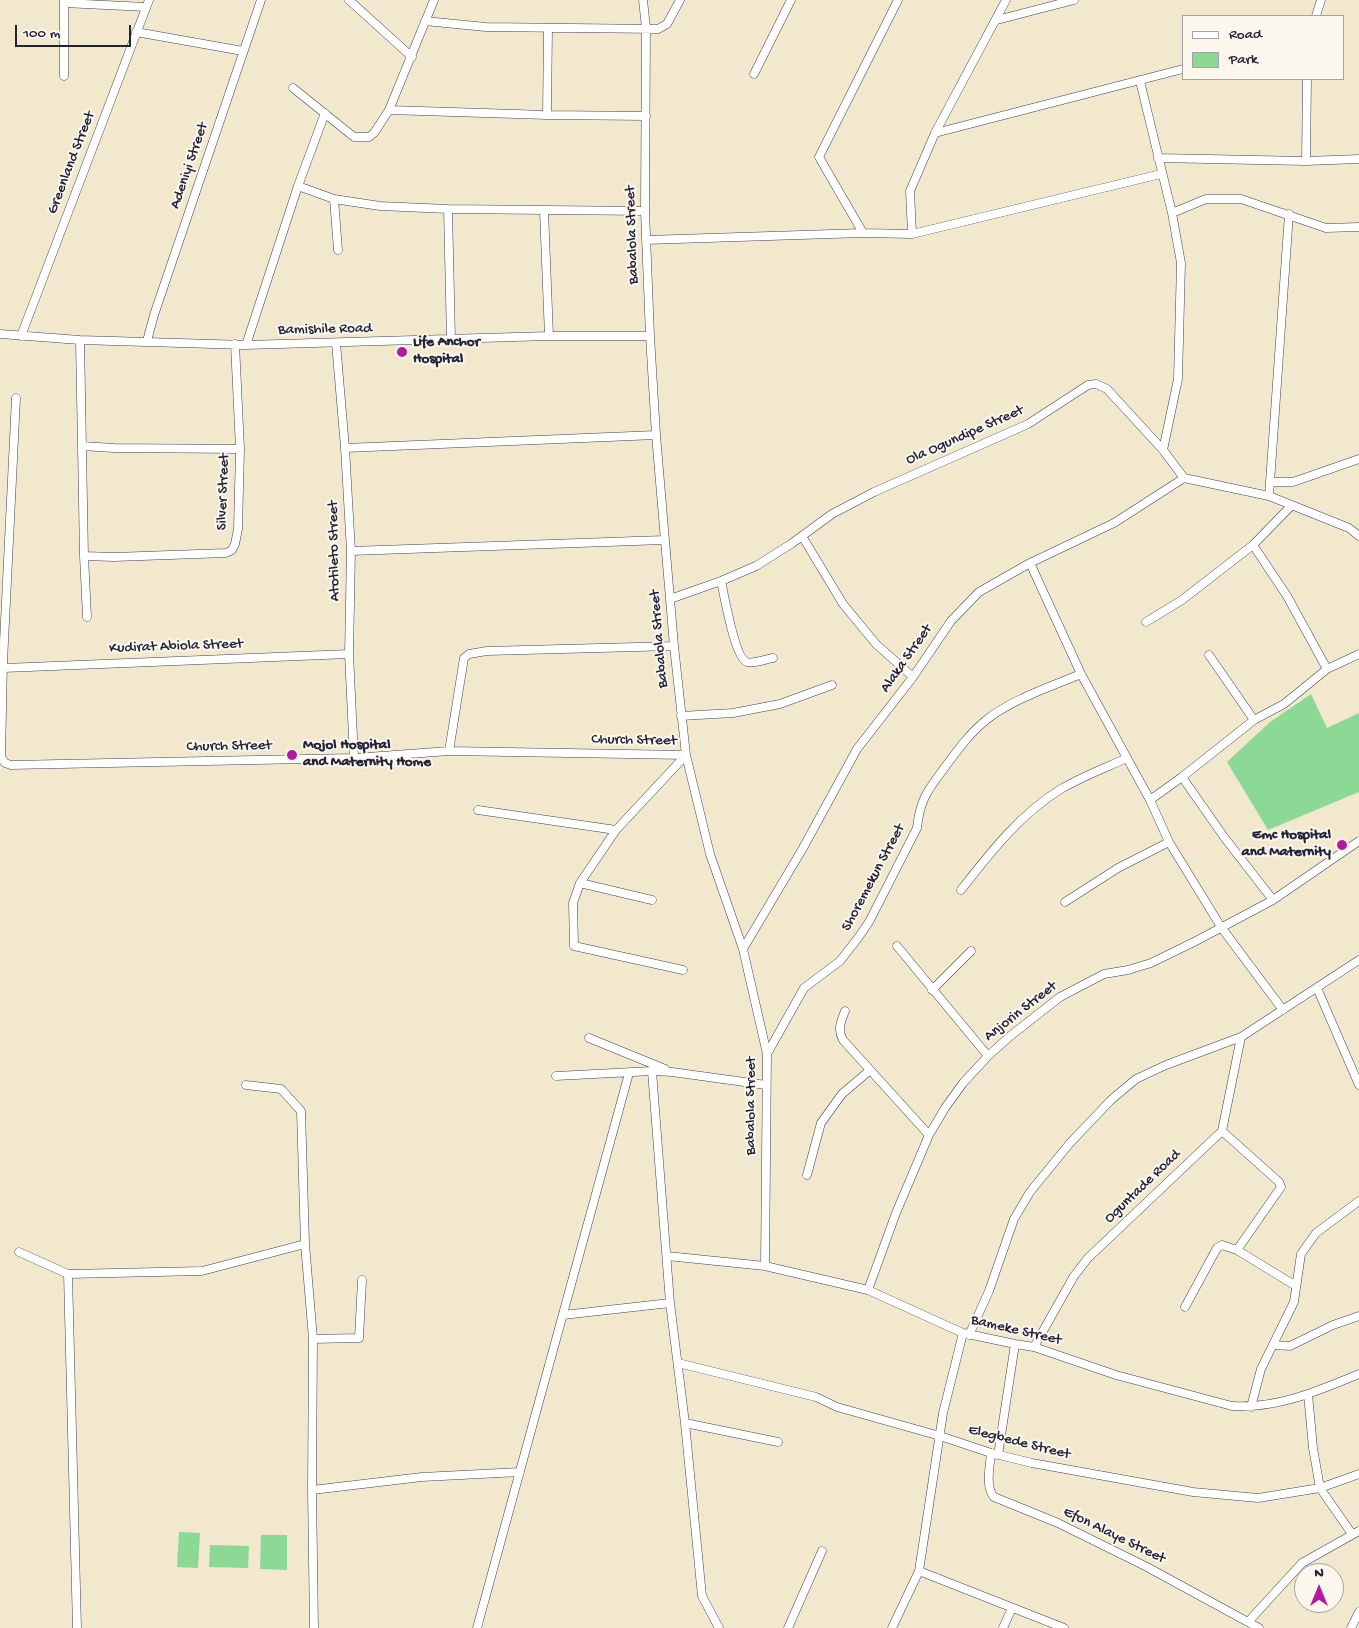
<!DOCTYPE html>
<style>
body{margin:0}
#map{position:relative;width:1359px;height:1628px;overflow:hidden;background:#f1e8ce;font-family:"Gochi Hand",sans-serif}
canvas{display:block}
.legend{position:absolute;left:1182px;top:15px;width:162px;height:65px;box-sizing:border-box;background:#fbf7ec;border:1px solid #a4a2a5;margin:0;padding:6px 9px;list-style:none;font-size:15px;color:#22223b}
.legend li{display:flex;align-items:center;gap:10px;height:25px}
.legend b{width:25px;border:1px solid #a4a2a5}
.north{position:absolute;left:1294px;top:1563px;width:50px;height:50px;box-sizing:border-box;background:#fbf7ec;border:1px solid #a4a2a5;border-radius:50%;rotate:0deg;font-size:14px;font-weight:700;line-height:20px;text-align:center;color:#22223b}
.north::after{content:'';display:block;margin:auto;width:18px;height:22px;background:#b5179e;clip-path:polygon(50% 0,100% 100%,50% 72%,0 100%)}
.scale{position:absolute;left:15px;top:25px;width:116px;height:22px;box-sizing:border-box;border:2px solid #22223b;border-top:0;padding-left:6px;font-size:15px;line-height:18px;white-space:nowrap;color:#22223b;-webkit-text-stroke:4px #fbf7ec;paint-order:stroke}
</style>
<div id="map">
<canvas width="1359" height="1628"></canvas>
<ul class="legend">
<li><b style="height:6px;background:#fff"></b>Road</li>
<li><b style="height:14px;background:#8cd996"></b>Park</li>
</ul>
<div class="north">N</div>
<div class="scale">100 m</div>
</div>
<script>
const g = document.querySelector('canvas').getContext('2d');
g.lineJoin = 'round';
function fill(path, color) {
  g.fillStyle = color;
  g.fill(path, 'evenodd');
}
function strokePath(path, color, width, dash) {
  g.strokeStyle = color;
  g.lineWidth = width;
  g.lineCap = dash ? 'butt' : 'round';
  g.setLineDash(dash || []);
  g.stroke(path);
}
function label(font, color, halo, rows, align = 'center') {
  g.font = font + ' "Gochi Hand",sans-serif';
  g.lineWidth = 4;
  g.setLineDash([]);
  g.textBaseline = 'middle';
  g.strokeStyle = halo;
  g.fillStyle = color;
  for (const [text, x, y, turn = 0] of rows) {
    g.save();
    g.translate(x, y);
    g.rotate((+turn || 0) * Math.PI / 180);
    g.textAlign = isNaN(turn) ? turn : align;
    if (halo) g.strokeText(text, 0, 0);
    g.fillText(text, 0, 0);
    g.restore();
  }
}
fill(new Path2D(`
 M1311 694 1327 728 1359 713V792L1268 830 1227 762 1270 722Z
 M179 1532 200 1533 198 1568 177 1567Z
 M261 1535H287V1570L260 1569Z
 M210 1545 249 1546 248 1568 209 1567Z`), '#8cd996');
const minor = new Path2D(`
 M349 0 412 57
 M643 0 646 28 645 211 650 336 656 435 674 646 686 755 710 854 743 949 767 1054 765 1266
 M64 3 146 7
 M1316 16 1321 0
 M997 20 1074 0
 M425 21 486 27 658 29 667 24 680 0
 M136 32 243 51
 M754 74 791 0
 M64 76V0
 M1140 81 1172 213 1181 263 1178 379 1163 450
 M293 88 354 137H369L374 133 389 110 434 0
 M389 110 547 115 646 116
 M547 115 548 28
 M935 133 1183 69
 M1158 158 1306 161 1359 159
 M1306 161 1307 79
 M298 186 334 199 380 206 448 209 645 211
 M334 199 338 250
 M448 209 451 340
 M544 211 549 336
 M1172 213 1206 199H1241L1326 228 1359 227
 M863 233 819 157 898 0
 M912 234 910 191 935 133 1006 0
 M646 240 863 233 912 234 1161 174
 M0 334 80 340 246 345 549 336H650
 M21 336 149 0
 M80 340 84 556 87 617
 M147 341 154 315 261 0
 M336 343 345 448 351 551 349 654 354 758
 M246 345 298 186 325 113
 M16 398 3 662 1 757 5 763 11 765 354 758 449 751 686 755
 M82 446 114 448 240 449
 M345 448 656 435
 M1270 482H1293L1359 459
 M1269 496 1289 214
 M802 536 843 604 876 644 913 677
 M1253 545 1287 596 1327 669
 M351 551 664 540
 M84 556 114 557 226 553 232 550 235 544 238 529 240 449 235 344
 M1030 563 1081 674 1150 800 1169 842 1221 927 1283 1010
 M721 581C724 594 735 659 747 662 754 664 766 659 773 658
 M670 599 721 581 756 566 791 544 832 514 874 492 1028 424 1088 385 1096 384 1107 389 1163 450 1184 478 1269 496 1349 528 1359 536
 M1146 622 1182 600 1253 545 1291 506
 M1209 655 1254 720
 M4 668 349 654
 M681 716 733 713 780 704 832 685
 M449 751 464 658 469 654 487 651 674 646
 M1182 777 1224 837 1273 900
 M1150 800 1182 777 1254 720 1284 704 1327 669 1359 654
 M478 810 616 830
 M580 883 652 900
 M961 890C990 853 1020 814 1061 789 1081 777 1105 768 1127 758
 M1065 902 1118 868 1169 842
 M897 946 988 1056
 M743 949 803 848 857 749 913 677 951 621 979 592 1030 563 1114 523 1184 478
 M683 970 574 946 573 903 580 883 616 830 686 755
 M1317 988 1359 1085
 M932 990 971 951
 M845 1011C841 1022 837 1029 843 1040L929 1135
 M589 1038 665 1069
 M767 1054 804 988 840 961 858 938 869 922 917 828C920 799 928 790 945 767 957 751 969 734 985 721 1010 700 1050 687 1081 674
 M652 1071 670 1303 685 1423 702 1596 719 1628
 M556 1076 652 1071 672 1072 766 1085
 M246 1085 281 1089 301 1111 305 1244 313 1339 312 1490 314 1628
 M1222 1131 1279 1182 1281 1187 1237 1250
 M807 1175 821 1123 842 1094 869 1071
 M19 1252 68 1274 202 1271 305 1244
 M667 1256 765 1266 868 1290 963 1333 1015 1344 1034 1347 1116 1375 1232 1406C1277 1409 1318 1391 1359 1374
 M68 1274 77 1628
 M868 1290 896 1213 929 1135 945 1108 963 1083 988 1056 1009 1037 1060 997 1104 974 1128 970 1151 963 1196 941 1273 900 1359 841
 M1185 1307 1217 1248 1222 1245 1237 1250 1296 1286
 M563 1315 670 1303
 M969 1335 989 1291 1014 1219 1030 1192 1070 1143 1111 1100 1136 1079 1166 1065 1241 1037 1359 960
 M313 1339 359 1338 362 1280
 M1274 1345 1290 1346 1333 1325 1359 1316
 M1034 1347 1074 1276 1088 1258 1222 1131 1241 1037
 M678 1363 816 1397 837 1407 940 1436 991 1453 1032 1463 1193 1492 1258 1498 1320 1488 1359 1474
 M1308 1394 1313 1448 1320 1488 1352 1534
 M1251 1407 1261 1369 1294 1302 1301 1254 1316 1233 1359 1201
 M685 1423 778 1442
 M991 1453C990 1466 985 1487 994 1497L1058 1523 1147 1567 1259 1628
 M998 1455 1015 1344
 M312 1490 422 1477 520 1472
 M919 1571 1064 1628
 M1248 1622 1302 1563 1359 1531
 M477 1628 629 1073
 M788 1628 822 1551
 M892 1628 919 1571 943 1413 963 1333
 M1003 1628 1012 1608
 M1351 1628 1359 1612`);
strokePath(minor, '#414051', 9);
strokePath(minor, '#fff', 8);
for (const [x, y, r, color] of [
 [402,352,6,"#b5179e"],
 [292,755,6,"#b5179e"],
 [1342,845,6,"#b5179e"]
]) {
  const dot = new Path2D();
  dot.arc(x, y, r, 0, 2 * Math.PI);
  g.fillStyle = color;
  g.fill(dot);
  strokePath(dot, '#fbf7ec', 2);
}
label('15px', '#22223b', '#fbf7ec', [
 ["Greenland Street",72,163,-69],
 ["Adeniyi Street",190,166,-71],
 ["Babalola Street",633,235,-92],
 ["Bamishile Road",325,330,-1],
 ["Ola Ogundipe Street",965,436,-24],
 ["Silver Street",224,492,-88],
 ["Atotileto Street",335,551,-91],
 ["Babalola Street",660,639,-95],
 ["Kudirat Abiola Street",176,647,-2],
 ["Alaka Street",907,659,-55],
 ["Church Street",634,741,1],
 ["Church Street",229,747,-1],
 ["Shoremekun Street",874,878,-62],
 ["Anjorin Street",1021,1012,-38],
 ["Babalola Street",752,1106,-90],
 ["Oguntade Road",1143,1187,-44],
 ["Bameke Street",1016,1331,13],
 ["Elegbede Street",1019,1443,14],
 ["Efon Alaye Street",1114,1536,26]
]);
label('bold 15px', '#22223b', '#fbf7ec', [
 ["Life Anchor",413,343],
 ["Hospital",413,360],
 ["Mojol Hospital",303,746],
 ["and Maternity Home",303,763],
 ["Emc Hospital",1331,836,"right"],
 ["and Maternity",1331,853,"right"]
], 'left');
</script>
